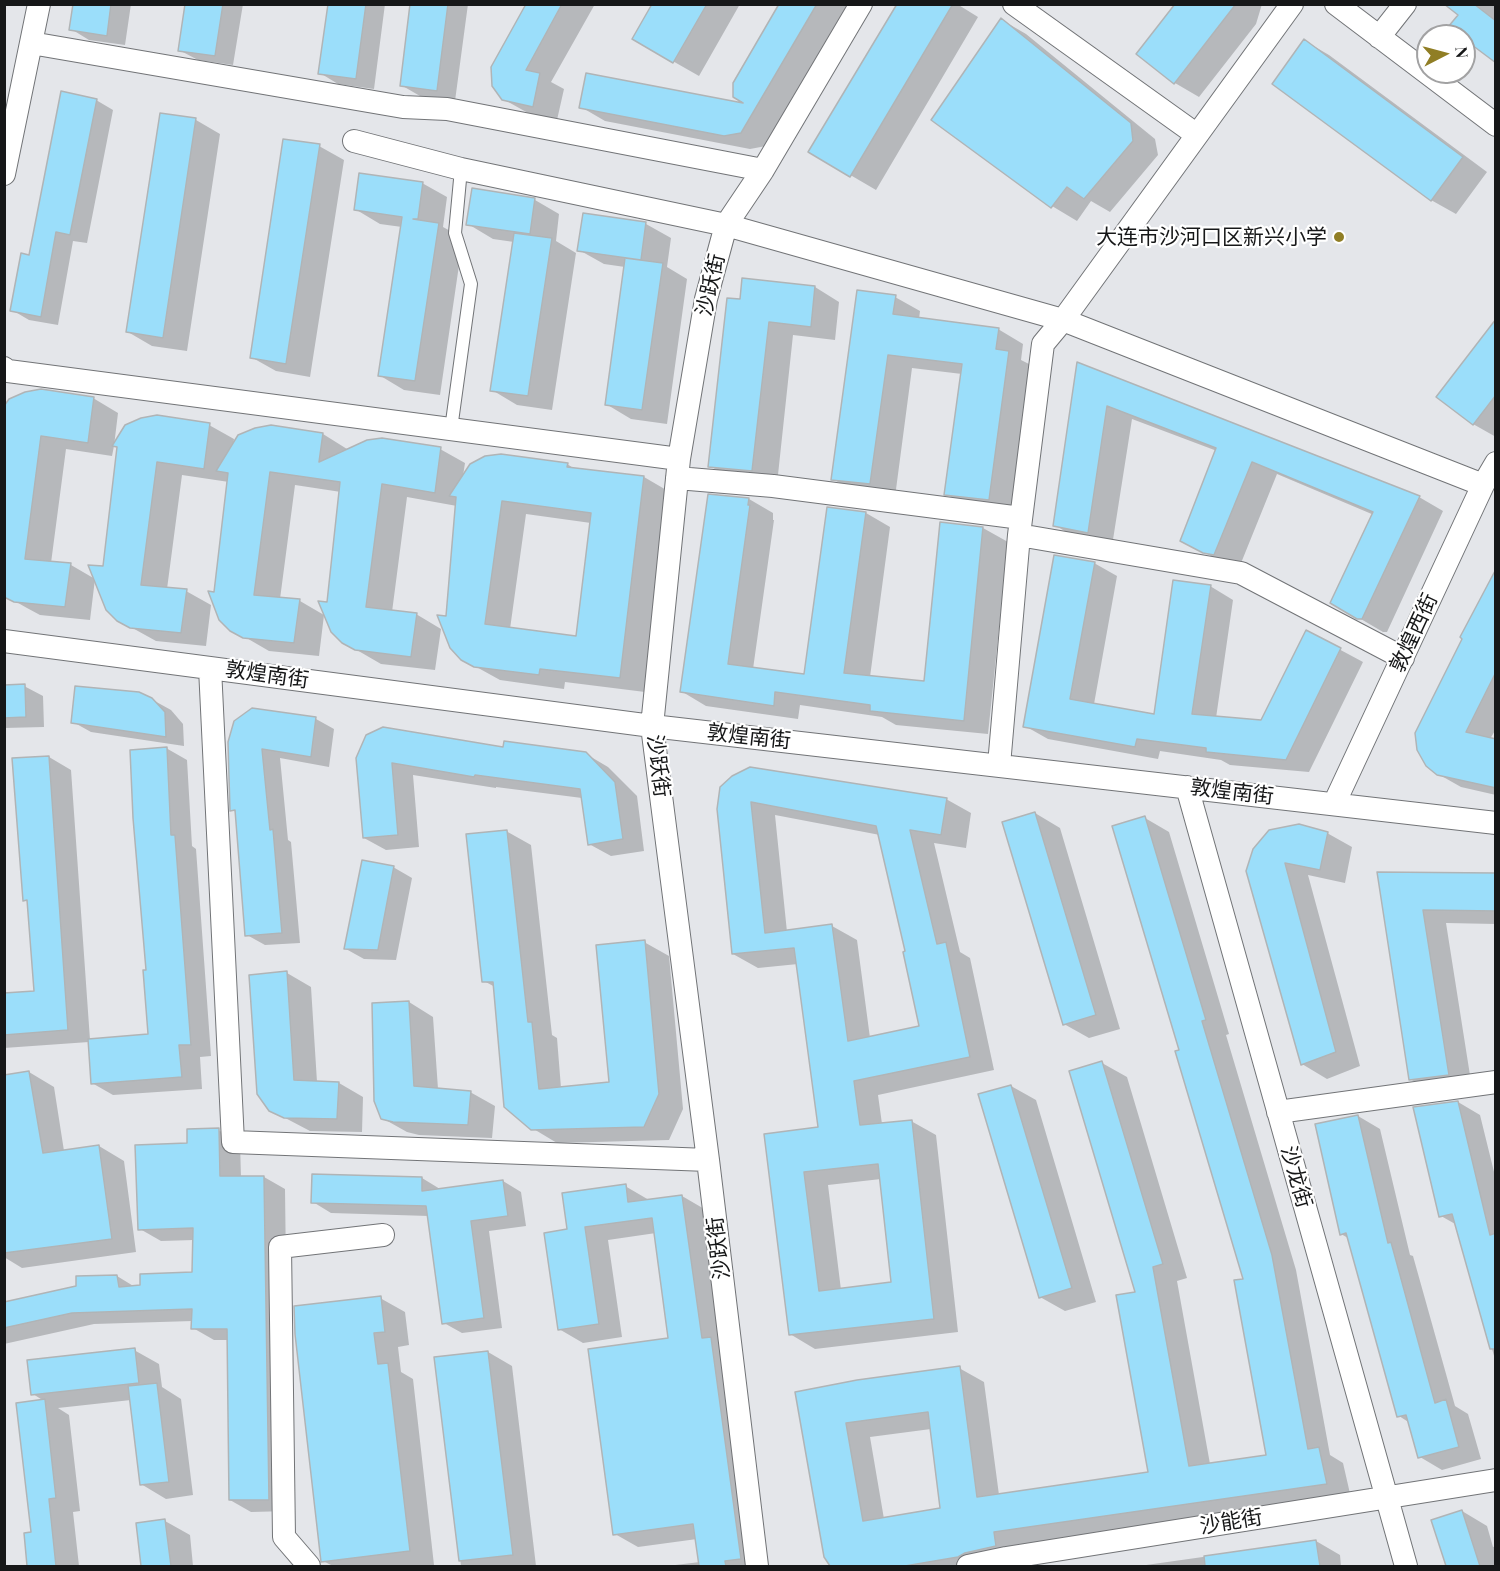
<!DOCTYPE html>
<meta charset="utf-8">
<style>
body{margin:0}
#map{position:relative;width:1500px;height:1571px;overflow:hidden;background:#e4e6ea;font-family:"Playfair Display",serif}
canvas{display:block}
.frame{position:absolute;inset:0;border:6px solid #161718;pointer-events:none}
.north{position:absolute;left:1416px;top:24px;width:60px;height:60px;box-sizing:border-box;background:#fff;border:2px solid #a2a2a3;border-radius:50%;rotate:84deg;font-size:16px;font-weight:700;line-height:24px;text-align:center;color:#161718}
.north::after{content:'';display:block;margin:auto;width:21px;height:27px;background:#907e25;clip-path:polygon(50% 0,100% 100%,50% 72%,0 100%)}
</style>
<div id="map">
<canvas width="1500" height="1571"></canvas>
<div class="frame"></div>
<div class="north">N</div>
</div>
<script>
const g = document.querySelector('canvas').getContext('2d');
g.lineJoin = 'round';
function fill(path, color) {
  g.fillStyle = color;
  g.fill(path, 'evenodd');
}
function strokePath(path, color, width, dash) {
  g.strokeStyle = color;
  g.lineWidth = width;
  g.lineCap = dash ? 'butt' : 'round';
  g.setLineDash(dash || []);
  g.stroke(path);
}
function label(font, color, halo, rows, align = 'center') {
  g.font = font + ' "Playfair Display","Noto Sans SC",serif';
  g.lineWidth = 4.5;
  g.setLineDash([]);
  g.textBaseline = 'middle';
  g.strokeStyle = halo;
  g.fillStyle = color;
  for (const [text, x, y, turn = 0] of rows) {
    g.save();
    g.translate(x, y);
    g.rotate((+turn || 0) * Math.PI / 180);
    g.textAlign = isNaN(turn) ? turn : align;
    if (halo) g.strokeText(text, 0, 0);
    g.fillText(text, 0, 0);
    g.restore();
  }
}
fill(new Path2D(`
 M75 4H131L125 45 89 40 71 29Z
 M187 4H243L233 65 198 60 179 50Z
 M329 4H385L374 89 338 84 320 73Z
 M412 4H468L455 101 420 96 401 85Z
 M527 4H595L551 82 564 89 557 120 528 113 503 99Z
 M654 4H740L699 76 634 39Z
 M781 4H849L766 146 750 149 605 121 581 107 750 106Z
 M898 4H957L978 17 876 190 811 152Z
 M1177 4H1262L1256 24 1199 97 1175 83Z
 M1446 4H1496V62L1463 36 1460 15Z
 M1002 20 1026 34 1155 139 1158 155 1110 212 1091 201 1077 221 1052 206 933 120Z
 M1305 41 1329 55 1487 172 1456 214 1431 200Z
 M96 100 113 110 87 243 73 241 58 325 29 320 12 310 30 256Z
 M161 115 196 120 220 134 187 351 152 346 128 332Z
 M319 146 344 160 310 377 276 371 251 357Z
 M422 183 447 197 443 227 463 238 440 395 404 390 379 375 402 227 380 224 355 209Z
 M473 189 535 200 559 214 556 241 576 253 552 410 517 405 492 390 514 242 493 239 468 224Z
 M584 215 646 224 671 238 667 267 687 279 667 424 631 419 606 404 625 267 604 264 579 250Z
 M815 287 839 302 835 340 793 335 777 484 734 480 710 466 741 300Z
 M895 297 920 311 919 319 998 329 1023 344 1021 360 1033 366 1013 513 971 508 946 494 962 374 912 368 895 497 857 493 833 479Z
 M1496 322V437L1473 424Z
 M1078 364 1419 497 1443 511 1387 632H1383L1332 602 1374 515 1277 474 1239 568 1229 566 1182 540 1217 451 1132 419 1112 546 1079 540 1055 525Z
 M93 398 118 413 114 446 209 425 234 439 233 447 323 434 347 449V451L440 449 465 463 463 476 567 464 575 469 644 477 668 491 645 692 565 682 564 689 500 680 462 659 447 618 457 506 407 497 392 612 416 614 441 629 435 670 381 664 343 642 328 603 341 492 295 485 280 599 300 601 324 615 319 656 269 651 231 629 216 593 229 482 182 475 167 589 186 591 211 605 206 646 156 641 118 620 104 568 118 448 114 446 112 456 66 449 51 563 71 565 95 579 90 620 40 615 27 608 4 595V409ZM526 514 591 523 577 638 510 629Z
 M749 499 773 513V520H774L753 669 805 676 866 513 890 527 870 677 925 683 942 523 983 528 1008 542 988 734 896 725 882 717 800 705 798 719 706 706 681 691Z
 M1094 563 1117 576 1094 704 1155 716 1210 586 1233 600 1216 718 1262 722 1307 632 1363 662 1309 772 1230 765 1221 760 1160 751 1158 759 1048 739 1025 726Z
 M1496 572V729L1490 739 1496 740V795L1461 787 1438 774Z
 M24 686 43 696 44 727 4 728V687Z
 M151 699 171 710 183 724 184 746 91 732 73 722Z
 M252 710 316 719 334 729 329 767 280 758 288 840 291 842 300 943 265 945 247 935 236 812 232 810Z
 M166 748 187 760 192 846 196 849 211 1056 200 1057 202 1089 113 1095 92 1083 89 1042 4 1048V995L35 992 28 902 24 900 49 757 71 770 90 1040 149 1036 148 972Z
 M504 749 586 754 608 767 637 796 644 851 611 856 589 844 582 798 496 787V788L413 775 419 847 386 850 364 838 357 758Z
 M721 788 946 799 971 813 966 848 934 843 960 952 970 958 994 1070 878 1095 882 1124 911 1121 936 1135 958 1332 815 1349 790 1334 766 1135 820 1128 798 964 758 968 733 954ZM775 815 880 835 907 952 921 1028 870 1038 857 940 832 926 787 932ZM881 1179 893 1283 841 1290 828 1185Z
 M1035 813 1060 828 1120 1029 1089 1038 1064 1024Z
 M1145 818 1169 832 1229 1034 1226 1035 1296 1270 1330 1455 1343 1463 1351 1498 990 1566H832L826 1556 796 1393 959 1368 984 1382 999 1495 1149 1473 1137 1293 1102 1063 1127 1077 1187 1278 1177 1281 1210 1464 1268 1456 1245 1280 1181 1051ZM931 1429 942 1509 884 1519 870 1437Z
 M506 831 531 845 552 1035 557 1038 561 1088 610 1084 644 942 669 956 683 1109 669 1140 557 1143 532 1128 495 987 484 981Z
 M1327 833 1352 847 1345 883 1308 875 1360 1066 1327 1079 1302 1064 1247 871Z
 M393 867 412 878 396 960 364 959 346 949Z
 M1379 873 1496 875V924L1446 923 1472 1088 1434 1093 1410 1079Z
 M287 973 311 987 317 1082 339 1083 363 1097 362 1132 310 1131 270 1110Z
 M409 1002 433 1017 438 1089 470 1092 495 1106 492 1138 419 1135 407 1132 382 1118Z
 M29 1072 54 1087 64 1151 99 1146 124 1161 136 1252 22 1268 4 1257V1208Z
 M1011 1086 1036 1100 1096 1302 1065 1311 1040 1297Z
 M1458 1102 1480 1115 1496 1180V1363L1457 1225 1441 1216Z
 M1358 1116 1380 1129 1410 1255 1413 1256 1455 1406 1468 1414 1481 1459 1442 1470 1420 1457 1410 1423 1399 1416 1348 1238 1341 1234Z
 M218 1130 240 1142 241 1178 264 1177 285 1189 289 1511 251 1512 230 1500 228 1340H214L193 1328V1321L94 1324 4 1344V1303L117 1276 135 1287 194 1274V1240L161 1241 140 1229 189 1144Z
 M313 1175 422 1178 440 1189 503 1181 521 1192 526 1226 489 1231 502 1328 462 1333 444 1323 429 1216 331 1213 313 1202Z
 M625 1186 649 1200 682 1196 706 1210 764 1566H667L700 1562 697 1539 638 1547 615 1534 670 1340 656 1233 608 1240 622 1337 583 1343 559 1329 569 1231Z
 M380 1298 405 1312 409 1345 398 1347 401 1372 413 1379 434 1565 333 1566 323 1561Z
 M134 1350 159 1364 162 1387 181 1399 193 1495 166 1499 141 1484 131 1400 58 1408 69 1415 80 1511 73 1512 79 1566H29L25 1534 32 1533 44 1401 33 1394Z
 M488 1352 512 1366 536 1566H461L436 1359Z
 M1462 1511 1487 1526 1493 1547 1496 1546V1566H1447L1433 1521Z
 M165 1521 190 1535 193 1566H143L138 1524Z
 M1316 1541 1340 1555 1341 1566H1139Z`), '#0003');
const building = new Path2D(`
 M73 4H111L107 36 69 30Z
 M185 4H223L215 56 178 51Z
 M328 4H366L356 79 318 74Z
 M410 4H448L437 91 400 86Z
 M526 4H562L526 70 540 73 533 107 502 100 492 86 491 67Z
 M652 4H707L673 63 632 39Z
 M779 4H817L741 133 724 136 579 108 586 73 743 103 733 97V83Z
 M897 4H953L850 177 808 152Z
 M1175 4H1236L1174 84 1136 54Z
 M1444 4H1474L1496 21V63L1464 39V36H1460L1448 27 1458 15Z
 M1001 18 1131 123 1133 141 1084 199 1067 187 1051 208 931 120Z
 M1304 39 1463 157 1431 201 1272 84Z
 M61 91 97 99 70 235 56 232 41 317 10 311 21 253 29 255Z
 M160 113 196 118 163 338 126 332Z
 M283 139 320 144 286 364 250 358Z
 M359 173 423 182 418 219H413L439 223 415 381 378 376 402 217 354 210Z
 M472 188 535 198 530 234 466 225Z
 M583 213 646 222 641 260 577 251Z
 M514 233 552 238 528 396 490 391Z
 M625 258 663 263 642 410 605 405Z
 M742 278 815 286 811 327 769 322 752 471 708 467 727 298 740 299Z
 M857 290 896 295 893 314 999 328 996 349 1009 351 989 500 944 495 962 364 888 355 870 484 831 480Z
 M1496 319V395L1473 425 1436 397Z
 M1077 362 1420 496 1362 619H1357L1330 603 1373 512 1252 462 1214 555 1203 553 1180 541 1216 448 1107 406 1088 533 1053 526Z
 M41 389 94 397 88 443 41 436 25 559 71 563 65 607 14 602 4 597V406L9 399 25 392Z
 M157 415 210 423 204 469 157 462 141 585 187 589 181 633 130 628 117 621 106 610 88 565 103 566 117 447 112 446 125 425 141 418Z
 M271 425 323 433 319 462 367 440 382 438 441 447 435 493 382 484 366 607 417 613 411 657 355 650 342 643 331 632 318 601 327 602 340 482 270 472 254 595 300 599 294 643 243 638 230 631 219 620 208 591 214 592 228 473 216 471 238 435 255 428Z
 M501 454 568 463 567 467 644 476 620 678 540 669 539 675 474 667 461 660 450 648 437 615 446 616 456 497 449 496 470 464 485 456ZM502 501 591 513 576 636 485 624Z
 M708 494 749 498 748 505H750L728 664 804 674 827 507 866 512 844 673 924 681 940 522 983 527 964 721 870 711V705L775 692 774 706 680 692Z
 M1054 555 1095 562 1070 699 1154 714 1173 580 1211 585 1192 714 1261 720 1306 630 1341 648 1286 760 1206 752V748L1137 739 1135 747 1023 727Z
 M1496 569V672L1466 732 1496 739V788L1437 775 1426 766 1417 750 1415 733 1462 639 1460 637Z
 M25 684 26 717 4 718V685Z
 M75 686 139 692 152 698 165 712 166 737 71 723Z
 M252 708 316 717 311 757 262 749 270 830 273 829 282 933 245 936 235 810 230 811 228 742 234 721Z
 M383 727 503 747 504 741 586 752 615 782 623 839 588 845 580 789 475 775 474 777 392 763 398 835 363 838 356 758 366 735Z
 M167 747 171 835H175L191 1045H179L182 1077 91 1084 88 1039 148 1034 143 970H146L133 818 130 750Z
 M49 756 68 1030 4 1035V993L34 991 27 900 23 901 12 758Z
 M750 767 947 798 941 835 910 830 937 944 946 942 970 1057 854 1081 860 1125 912 1120 934 1319 789 1335 764 1134 818 1127 794 948 732 954 717 809 720 787 732 776ZM751 802 876 826 905 951 903 952 919 1026 848 1041 832 924 765 933ZM878 1164 891 1282 819 1291 804 1172Z
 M1035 812 1096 1015 1063 1025 1002 822Z
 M1145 816 1206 1020 1202 1021 1272 1255 1308 1449 1319 1447 1327 1484 994 1532 996 1546 965 1553 958 1557 905 1566H830L824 1557 795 1392 857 1380 960 1366 977 1497 1148 1472 1116 1295 1135 1292 1069 1071 1102 1061 1163 1264 1153 1267 1189 1466 1266 1455 1234 1280 1243 1279 1175 1051 1179 1050 1112 826ZM928 1412 940 1508 863 1521 846 1423Z
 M1299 824 1328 832 1320 870 1285 863 1336 1052 1301 1065 1246 871 1253 849 1269 830Z
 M507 830 528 1022H532L539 1089 609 1082 596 945 645 940 659 1094 644 1127 531 1130 504 1107 493 982H482L466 834Z
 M362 860 394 866 378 950 344 949Z
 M1377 872 1496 873V911L1423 910 1449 1075 1409 1080Z
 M287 971 294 1080 339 1082 337 1119 284 1118 269 1111 257 1094 249 975Z
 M409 1001 414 1086 471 1091 468 1125 393 1122 381 1119 374 1101 372 1003Z
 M29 1071 43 1153 99 1145 112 1239 4 1253V1075Z
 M1011 1085 1072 1288 1039 1298 978 1094Z
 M1458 1101 1490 1235 1496 1233V1349H1490L1452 1214 1439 1217 1413 1107Z
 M1358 1115 1388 1243 1391 1242 1435 1403 1446 1399 1459 1447 1418 1458 1406 1415 1397 1417 1346 1233 1340 1235 1315 1124Z
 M219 1128 220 1176H264L269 1500H229L227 1329H191L192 1309 72 1313 4 1328V1302L76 1286V1276L117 1275 119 1287 140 1285V1274L192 1272 193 1228 138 1230 135 1145 187 1143V1129Z
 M312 1174 422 1177V1191L503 1180 508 1216 471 1221 484 1318 442 1324 426 1206 311 1203Z
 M626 1184 628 1202 682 1195 702 1338 711 1337 741 1559 725 1561 726 1566H699L693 1524 613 1535 588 1349 668 1338 652 1218 585 1227 599 1324 558 1330 544 1233 567 1229 562 1193Z
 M381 1296 385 1332 374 1333 378 1364 388 1363 410 1551 321 1562 295 1334 294 1306Z
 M135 1348 139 1383 31 1395 27 1360Z
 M488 1351 513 1555 459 1561 434 1357Z
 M157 1383 169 1482 140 1485 128 1386Z
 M45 1399 56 1498 49 1499 56 1566H27L24 1533 31 1532 16 1403Z
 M1462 1510 1480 1566H1446L1431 1520Z
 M165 1519 171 1566H141L136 1523Z
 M1316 1540 1320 1566H1205L1204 1556Z`);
fill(building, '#9bdefa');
strokePath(building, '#b0b4b6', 1.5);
const service = new Path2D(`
 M451 429 471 284 455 233 461 169`);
const minor = new Path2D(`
 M1014 4 1197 135
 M1336 4 1496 125
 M1379 37 1405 4
 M31 43 403 107 447 109 763 170
 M354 141 461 169 726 225 1063 320 1483 485
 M4 174 39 4
 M4 368 8 371 679 459
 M677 478 773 486 1021 518
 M1019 535 1241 573 1403 658
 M4 641 652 726 1496 823
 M210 668 233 1142 708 1160
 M999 765 1019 535 1043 344 1063 320 1292 4
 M1187 787 1406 1566
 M1334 804 1483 485 1496 463
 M1278 1112 1496 1082
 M309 1566 284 1537 280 1247 383 1235
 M757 1566 708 1160 652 726 679 459 706 299 726 225 763 170 861 4
 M968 1566 1006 1558 1496 1480`);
strokePath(service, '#727477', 14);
strokePath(minor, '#727477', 24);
strokePath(service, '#fff', 12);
strokePath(minor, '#fff', 22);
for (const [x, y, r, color] of [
 [1339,237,6,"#907e25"]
]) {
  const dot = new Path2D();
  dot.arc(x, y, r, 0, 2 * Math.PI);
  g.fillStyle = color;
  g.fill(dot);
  strokePath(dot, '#fff', 2);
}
label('21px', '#161718', '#fff', [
 ["大连市沙河口区新兴小学",1327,237]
], 'right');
label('21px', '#161718', '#fff', [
 ["沙跃街",711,285,-77],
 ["敦煌西街",1414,633,-65],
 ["敦煌南街",267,675,8],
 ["敦煌南街",749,737,6],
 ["沙跃街",658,766,83],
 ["敦煌南街",1232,792,7],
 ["沙龙街",1296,1177,74],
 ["沙跃街",719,1248,-97],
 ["沙能街",1231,1522,-9]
]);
</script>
